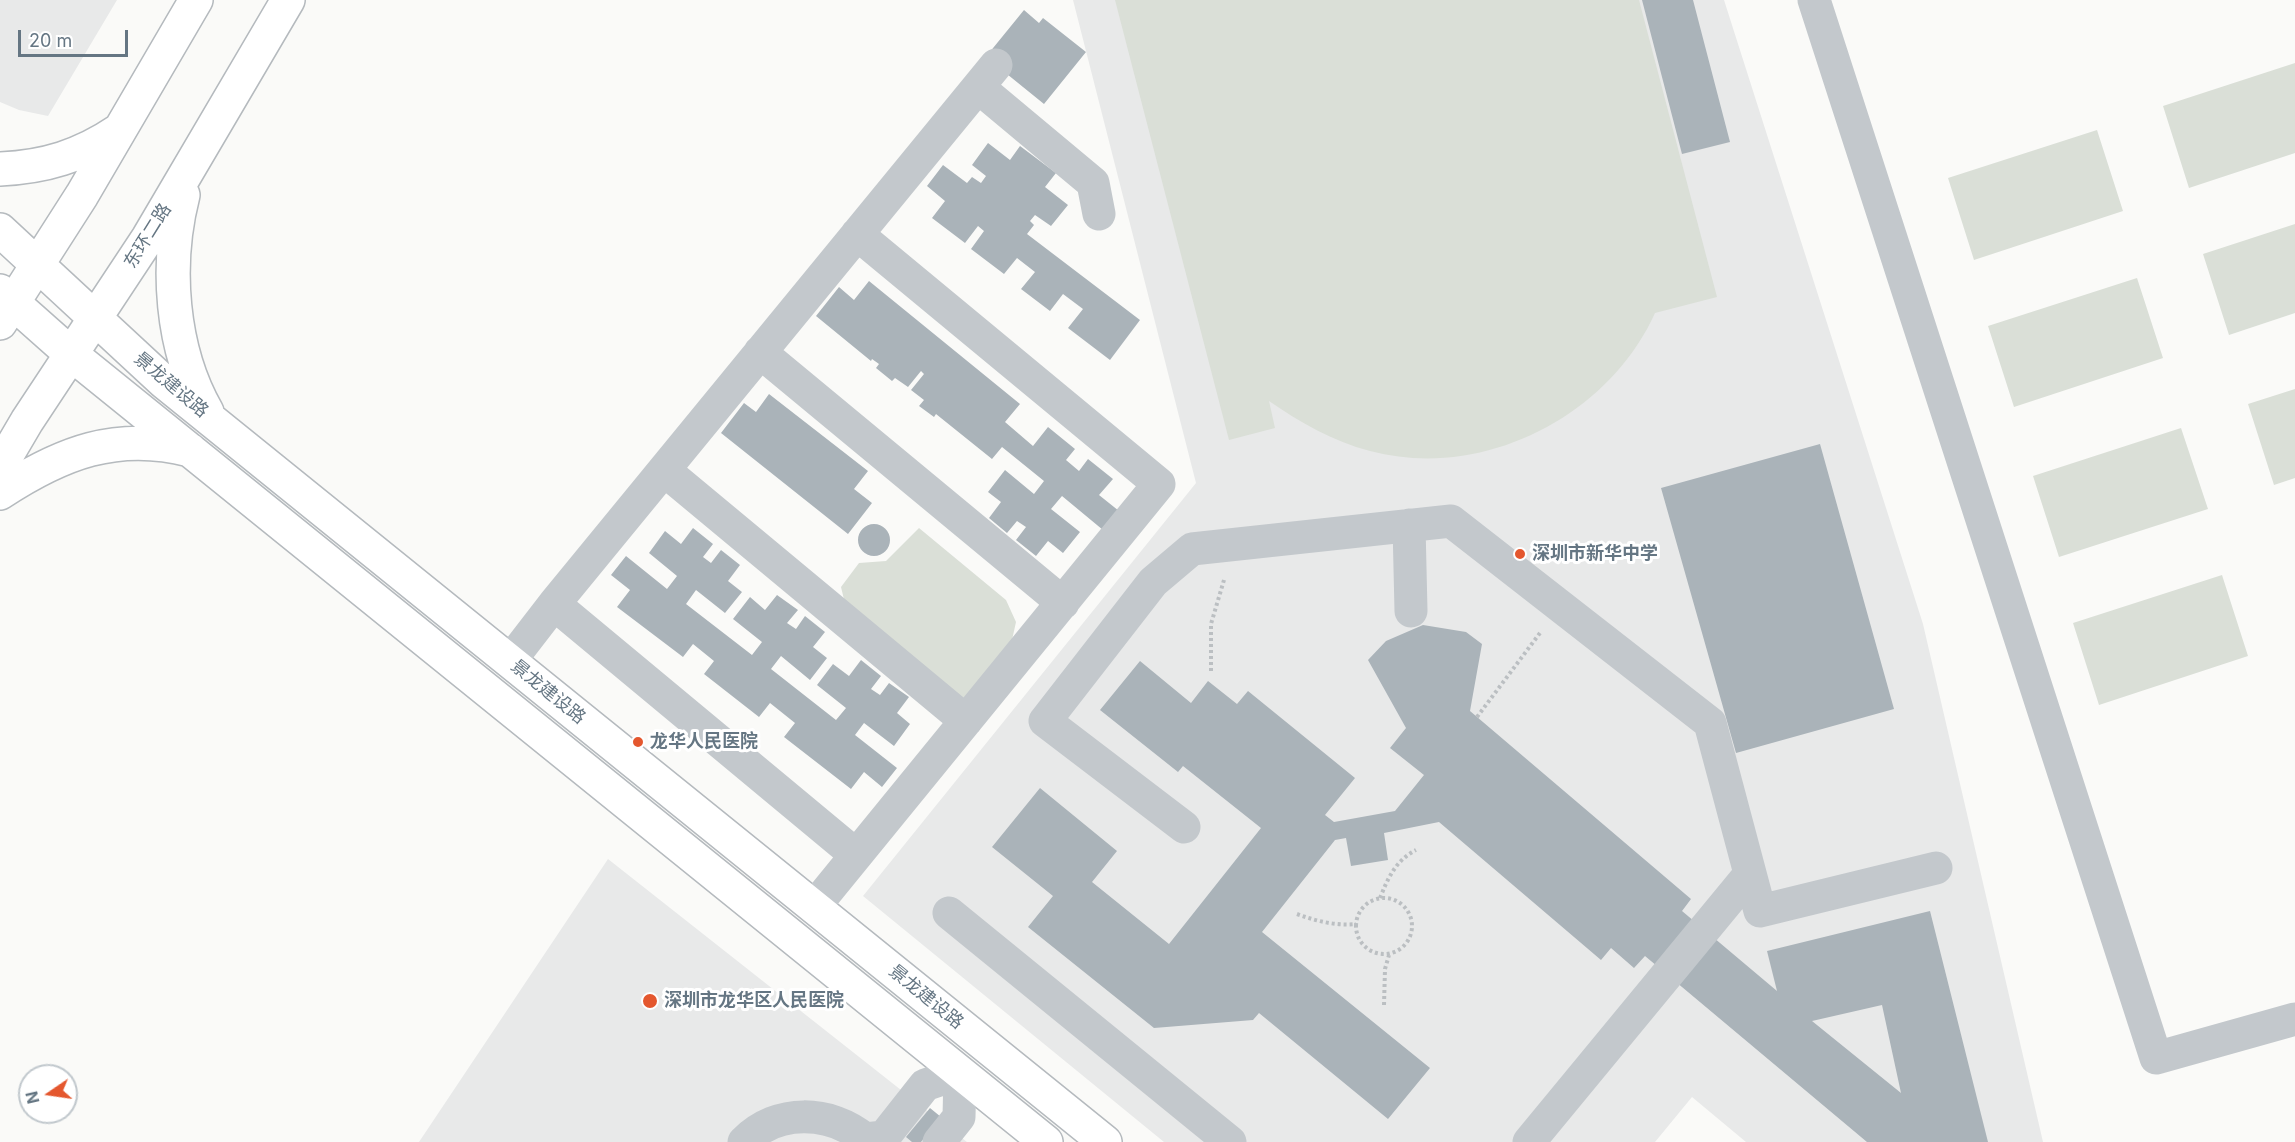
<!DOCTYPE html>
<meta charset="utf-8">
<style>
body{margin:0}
#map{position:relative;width:2295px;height:1142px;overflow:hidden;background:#fafaf8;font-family:Inter,sans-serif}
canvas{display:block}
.north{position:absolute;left:18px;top:1064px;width:60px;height:60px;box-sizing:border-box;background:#fff;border:2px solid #c1c8cd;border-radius:50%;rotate:257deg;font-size:16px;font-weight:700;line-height:24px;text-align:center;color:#657683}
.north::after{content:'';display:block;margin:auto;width:21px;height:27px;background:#e4572e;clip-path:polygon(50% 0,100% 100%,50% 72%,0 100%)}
.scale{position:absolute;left:18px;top:30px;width:110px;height:27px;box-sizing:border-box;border:3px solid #657683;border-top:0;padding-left:8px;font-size:18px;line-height:21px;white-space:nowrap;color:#657683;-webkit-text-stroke:4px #fff;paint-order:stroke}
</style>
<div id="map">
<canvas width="2295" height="1142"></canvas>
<div class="north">N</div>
<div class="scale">20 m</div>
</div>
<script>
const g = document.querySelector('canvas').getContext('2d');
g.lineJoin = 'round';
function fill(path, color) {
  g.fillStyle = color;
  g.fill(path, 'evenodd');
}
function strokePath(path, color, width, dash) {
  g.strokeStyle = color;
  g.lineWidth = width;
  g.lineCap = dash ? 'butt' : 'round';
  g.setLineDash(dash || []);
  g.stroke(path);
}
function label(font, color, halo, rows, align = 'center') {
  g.font = font + ' Inter,"Noto Sans SC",sans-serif';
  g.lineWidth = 6;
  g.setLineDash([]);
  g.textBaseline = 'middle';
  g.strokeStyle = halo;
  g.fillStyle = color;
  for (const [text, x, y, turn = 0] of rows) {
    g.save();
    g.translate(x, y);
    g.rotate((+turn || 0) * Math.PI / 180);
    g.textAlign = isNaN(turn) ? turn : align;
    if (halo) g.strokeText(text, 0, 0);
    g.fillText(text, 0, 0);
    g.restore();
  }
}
fill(new Path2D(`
 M0 0H117L48 116 19 110 0 102Z
 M1073 0H1724L1923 624 2043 1142H1746L1692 1097 1655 1142H1164L863 896 1196 483Z
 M608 859 967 1142H419Z`), '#e8e9e9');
fill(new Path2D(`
 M1115 0H1639L1717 297 1655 313C1608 417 1482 481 1370 451 1332 441 1301 423 1269 401L1275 428 1229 440Z
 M2295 63V153L2189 188 2163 106Z
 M2097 130 2123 211 1974 260 1948 178Z
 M2295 224V313L2229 335 2203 254Z
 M2137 278 2163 358 2014 407 1988 326Z
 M2295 389V478L2274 485 2248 404Z
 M2181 428 2208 509 2059 557 2033 476Z
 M919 528 1006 600 1016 622 1012 640 963 700 848 616 841 587 859 563 886 561Z
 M2222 575 2248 656 2099 705 2073 623Z`), '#dadfd7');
fill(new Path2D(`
 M1642 0H1693L1730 142 1682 154Z
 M1024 10 1039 23 1043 18 1086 52 1044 104 1002 70 989 53Z
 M988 143 1010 160 1020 146 1056 173 1045 187 1068 205 1051 226 1035 215 1030 221 1034 225 1027 234 1140 320 1110 360 1068 328 1083 309 1063 294 1050 311 1021 289 1035 272 1017 258 1004 274 971 249 984 231 978 226 965 243 932 218 945 201 927 186 943 165 967 183 972 177 981 183 986 176 972 165Z
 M869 281 1020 404 1005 422 1033 446 1048 427 1075 449 1066 460 1079 471 1088 459 1113 479 1099 495 1119 511 1103 530 1062 496 1051 509 1080 532 1063 553 1048 541 1036 556 1016 540 1026 527 1017 521 1007 533 989 518 1001 502 988 492 1005 470 1034 494 1044 481 1002 447 992 459 936 414 934 417 919 406 924 400 911 390 924 374 921 371 908 387 895 378 892 381 876 368 879 364 872 359 871 361 816 316 839 287 854 300Z
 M769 394 868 471 854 489 872 503 848 534 721 433 744 403 756 412Z
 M1820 444 1894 709 1736 753 1661 488Z
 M858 540a16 16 0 1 1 32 0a16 16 0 1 1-32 0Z
 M693 528 713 544 703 557 711 563 721 550 740 565 728 581 742 592 725 613 696 590 686 604 752 655 762 642 733 619 750 597 765 610 777 595 798 610 787 623 796 629 805 616 825 632 813 647 827 658 810 680 781 656 771 669 836 720 846 708 817 685 833 664 849 676 861 660 881 676 871 689 880 695 889 683 909 697 897 713 910 724 894 746 864 723 855 735 897 768 882 787 864 772 851 789 784 737 795 723 770 703 759 717 704 674 714 661 693 644 683 657 617 607 630 590 611 575 626 556 667 589 677 576 649 553 665 531 681 544Z
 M1423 625 1466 632 1482 644 1470 711 1691 899 1682 911 1777 991 1767 951 1930 911 1988 1142H1867L1645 956 1634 968 1611 948 1601 960 1439 822 1384 833 1388 860 1351 866 1346 838 1335 840 1262 932 1430 1068 1388 1119 1259 1013 1253 1020 1154 1028 1028 927 1053 896 992 847 1040 788 1117 851 1092 882 1169 944 1261 828 1183 766 1178 772 1100 710 1140 661 1191 703 1208 681 1237 704 1248 691 1355 778 1325 815 1334 822 1395 811 1424 775 1390 748 1406 728 1368 660 1386 641ZM1882 1005 1901 1093 1812 1021Z
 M930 1108 941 1117 921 1142H912L906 1137Z`), '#aab3b9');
const major = new Path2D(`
 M0 169C45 167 81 156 118 131
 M183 195C165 265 171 349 207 412
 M0 230 164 382 1105 1142
 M0 291 71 354 1046 1142
 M0 323 82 195 196 0
 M0 467 27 421 148 238 288 0
 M0 493C61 453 117 431 190 450`);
strokePath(major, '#b5babe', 36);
strokePath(new Path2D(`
 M1211 671V624L1224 580
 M1477 717 1540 633
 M1356 926a28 28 0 1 1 56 0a28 28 0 1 1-56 0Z
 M1380 898C1388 878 1396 860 1416 850
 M1297 914C1316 921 1335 926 1356 924
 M1384 1005 1385 969 1389 955`), '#bbbfc2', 4, [3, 3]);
strokePath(new Path2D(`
 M1814 0 2156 1058 2295 1019
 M978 87 1093 183 1099 214
 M760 352 1063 603
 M664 470 966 721
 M1409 525 1411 611
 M554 604 856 855
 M510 661 554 604 996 65
 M1184 827 1045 721 1153 582 1192 549 1451 521 1710 723 1760 911 1936 868
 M814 907 1159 484 857 234
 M949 913 1230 1142
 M744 1142C777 1108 830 1110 865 1139L884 1137 925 1085 960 1073 959 1117 939 1142
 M1529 1142 1750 874`), '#c3c8cc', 33);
strokePath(major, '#fff', 33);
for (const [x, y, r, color] of [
 [1520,554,6,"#e4572e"],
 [638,742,6,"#e4572e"],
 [650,1001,8,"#e4572e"]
]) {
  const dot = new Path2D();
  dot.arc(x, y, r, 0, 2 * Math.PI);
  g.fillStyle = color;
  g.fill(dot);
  strokePath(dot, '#fff', 2);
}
label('18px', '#657683', '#fff', [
 ["东环二路",148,236,-58],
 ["景龙建设路",171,385,40],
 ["景龙建设路",548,692,39],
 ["景龙建设路",926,997,39]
]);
label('bold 18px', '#657683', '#fff', [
 ["深圳市新华中学",1532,554],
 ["龙华人民医院",650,742],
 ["深圳市龙华区人民医院",664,1001]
], 'left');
</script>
